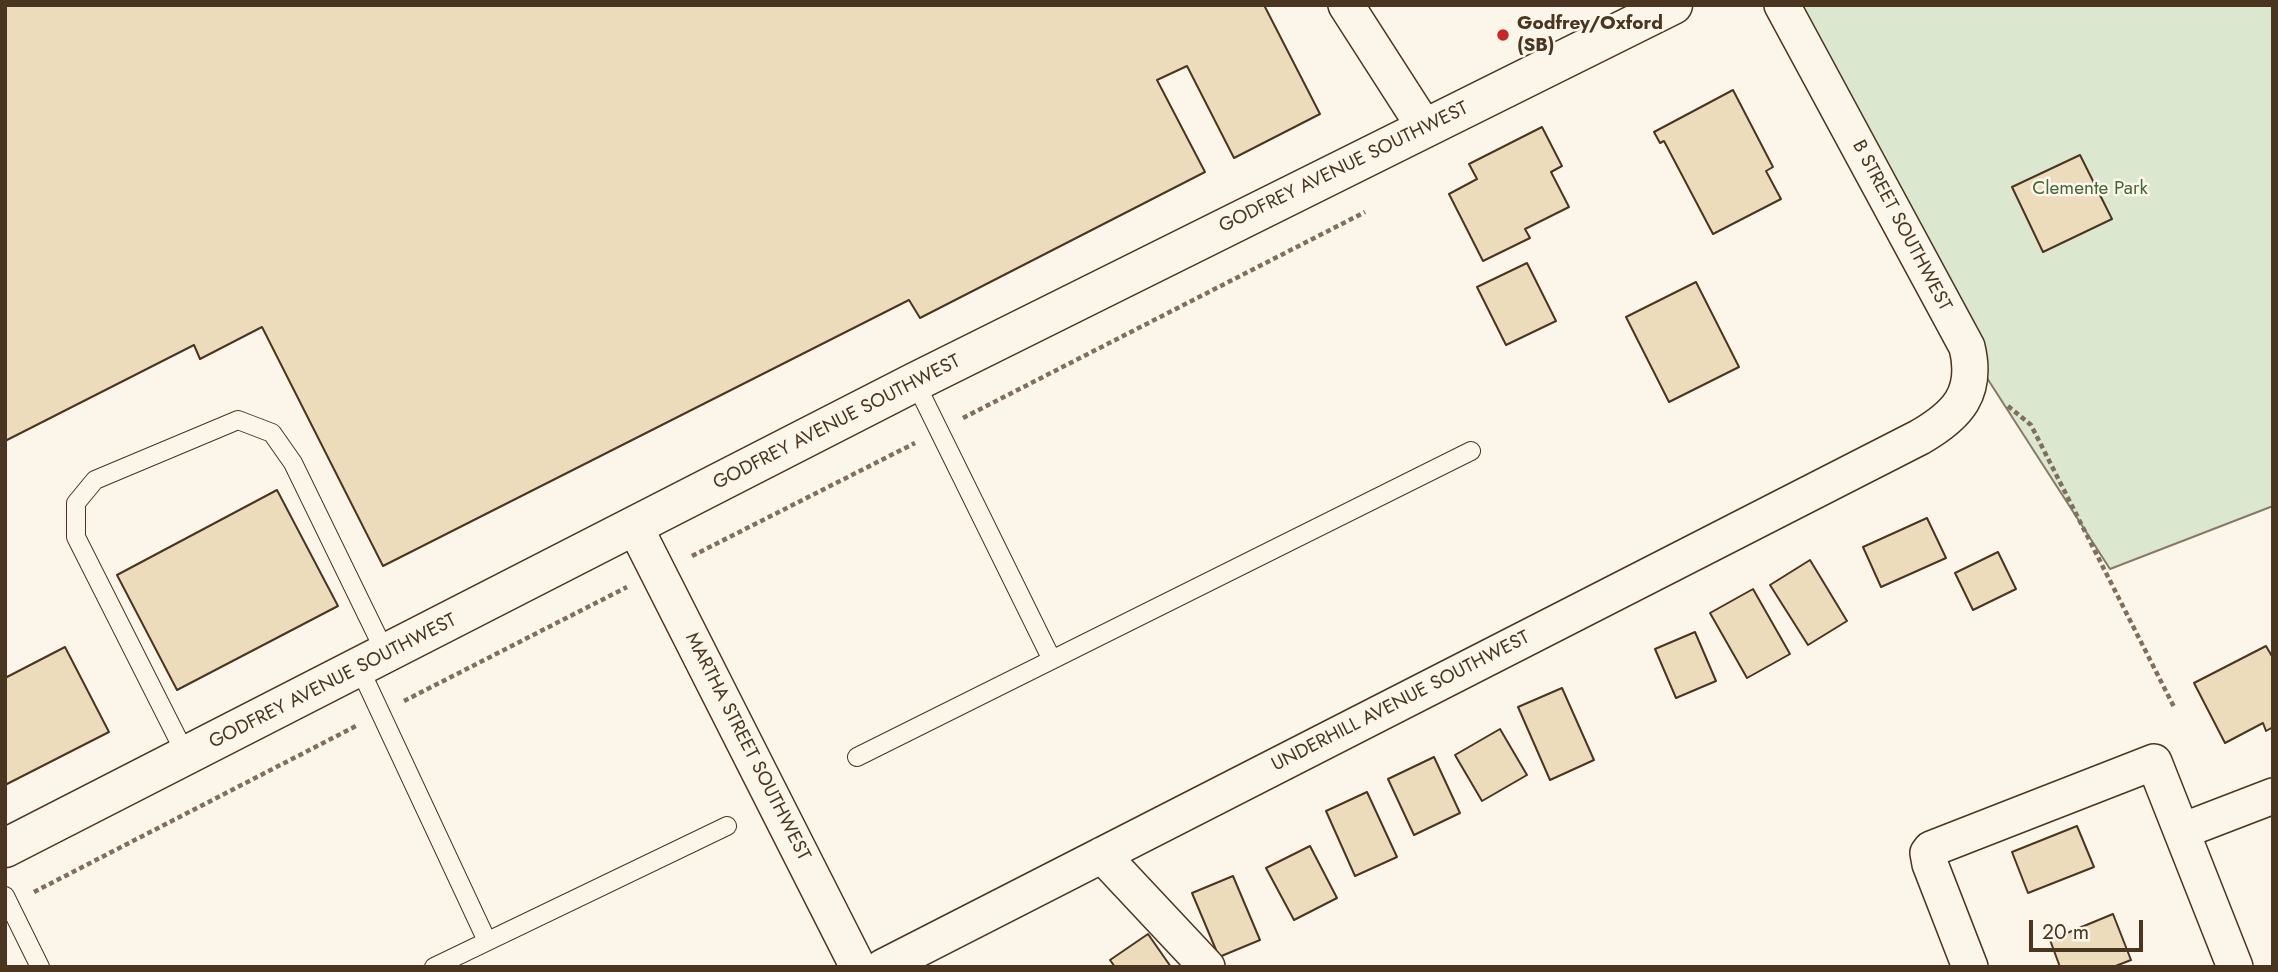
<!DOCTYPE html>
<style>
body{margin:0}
#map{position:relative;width:2278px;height:972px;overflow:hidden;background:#fbf6e9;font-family:Jost,sans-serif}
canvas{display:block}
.frame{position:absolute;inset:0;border:7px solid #4a3520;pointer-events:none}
.scale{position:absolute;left:2029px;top:920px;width:114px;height:32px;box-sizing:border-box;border:4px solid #4a3520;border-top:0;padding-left:9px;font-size:21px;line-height:24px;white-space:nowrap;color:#4a3520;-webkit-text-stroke:5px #fbf6e9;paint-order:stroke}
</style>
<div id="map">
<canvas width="2278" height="972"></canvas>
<div class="frame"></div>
<div class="scale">20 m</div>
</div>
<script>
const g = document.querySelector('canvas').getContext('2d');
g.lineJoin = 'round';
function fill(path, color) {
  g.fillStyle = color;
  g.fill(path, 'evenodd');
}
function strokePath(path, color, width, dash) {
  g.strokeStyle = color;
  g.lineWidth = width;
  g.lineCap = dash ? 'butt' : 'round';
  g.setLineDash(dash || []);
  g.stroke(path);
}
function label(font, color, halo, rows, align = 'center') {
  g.font = font + ' Jost,sans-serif';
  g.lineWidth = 5;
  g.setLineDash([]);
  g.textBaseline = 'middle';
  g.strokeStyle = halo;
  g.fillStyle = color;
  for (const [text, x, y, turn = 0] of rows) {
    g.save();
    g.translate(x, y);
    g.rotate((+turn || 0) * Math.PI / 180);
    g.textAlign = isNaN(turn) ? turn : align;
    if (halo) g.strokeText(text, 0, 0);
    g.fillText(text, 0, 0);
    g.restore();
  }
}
const green = new Path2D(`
 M1782 5H2273V506L2110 569 1967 347Z`);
fill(green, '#dce7d0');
strokePath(green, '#887966', 2);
const building = new Path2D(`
 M5 5H1264L1320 114 1234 158 1187 66 1157 80 1205 172 920 318 909 300 383 566 262 327 200 359 194 345 5 441Z
 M1733 90 1773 167 1766 171 1781 199 1713 234 1664 141 1660 143 1654 132Z
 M1542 127 1562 166 1551 172 1569 207 1525 229 1530 238 1483 261 1449 194 1477 179 1469 164Z
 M2080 155 2112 219 2043 252 2012 187Z
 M1527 263 1556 321 1506 345 1477 287Z
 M1696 282 1739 367 1669 402 1626 317Z
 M277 490 338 606 177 690 117 575Z
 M1927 518 1946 558 1881 587 1863 547Z
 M1998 552 2016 589 1973 610 1955 573Z
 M1810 560 1847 621 1808 645 1770 585Z
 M1753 589 1790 654 1747 678 1710 613Z
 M1695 632 1716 681 1676 698 1655 649Z
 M2266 646 2273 658V727L2266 731 2263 723 2225 743 2194 683Z
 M65 647 109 732 5 785V678Z
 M1562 688 1594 760 1550 780 1518 707Z
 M1500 729 1527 775 1482 801 1455 755Z
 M1434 757 1460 813 1414 835 1388 779Z
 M1367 792 1397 857 1355 876 1326 811Z
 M2077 826 2094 867 2028 893 2012 852Z
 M1310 846 1337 898 1294 920 1266 868Z
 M1233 876 1260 940 1219 957 1192 893Z
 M2113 914 2131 960 2113 967H2060L2050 940Z
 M1148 934 1171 967H1115L1110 960Z`);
fill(building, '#ecdcbc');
strokePath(building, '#4a3520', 2);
const lane = new Path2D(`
 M915 382 1052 660
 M359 667 487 941
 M187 757 76 537V503L95 480 238 420 272 433 293 463 386 654
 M857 757 1471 451
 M5 896 40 967
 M434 967 727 826`);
const street = new Path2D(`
 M1346 5 1425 128
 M635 527 858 967
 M2182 831 2273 796
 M1102 855 1207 967
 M883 967 1920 437C1958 415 1978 393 1967 347L1782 5
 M1970 967 1930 864 1928 853 1931 849 2154 762 2235 967`);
const secondary = new Path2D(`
 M5 848 915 382 1673 5`);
strokePath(lane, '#4a3520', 20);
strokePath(street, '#4a3520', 38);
strokePath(secondary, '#4a3520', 41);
strokePath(new Path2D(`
 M2008 406 2031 425 2175 709
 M963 418 1365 212
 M692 556 915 443
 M404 701 627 587
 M34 892 356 726`), '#7f6f5c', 4.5, [5, 3.5]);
strokePath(lane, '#fbf6e9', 18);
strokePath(street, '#fbf6e9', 35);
strokePath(secondary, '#fbf6e9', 38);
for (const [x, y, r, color] of [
 [1503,35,7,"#c62828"]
]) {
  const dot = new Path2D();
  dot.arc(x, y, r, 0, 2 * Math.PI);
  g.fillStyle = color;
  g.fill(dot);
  strokePath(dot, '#fbf6e9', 2.5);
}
label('bold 19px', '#4a3520', '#fbf6e9', [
 ["Godfrey/Oxford",1517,24],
 ["(SB)",1517,46]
], 'left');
label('19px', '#4a3520', '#fbf6e9', [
 ["GODFREY AVENUE SOUTHWEST",1344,168,-26],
 ["B STREET SOUTHWEST",1901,226,62],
 ["GODFREY AVENUE SOUTHWEST",837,423,-27],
 ["GODFREY AVENUE SOUTHWEST",333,682,-27],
 ["UNDERHILL AVENUE SOUTHWEST",1401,702,-27],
 ["MARTHA STREET SOUTHWEST",747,747,63]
]);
label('19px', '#436837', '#fbf6e9', [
 ["Clemente Park",2090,189]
]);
</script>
